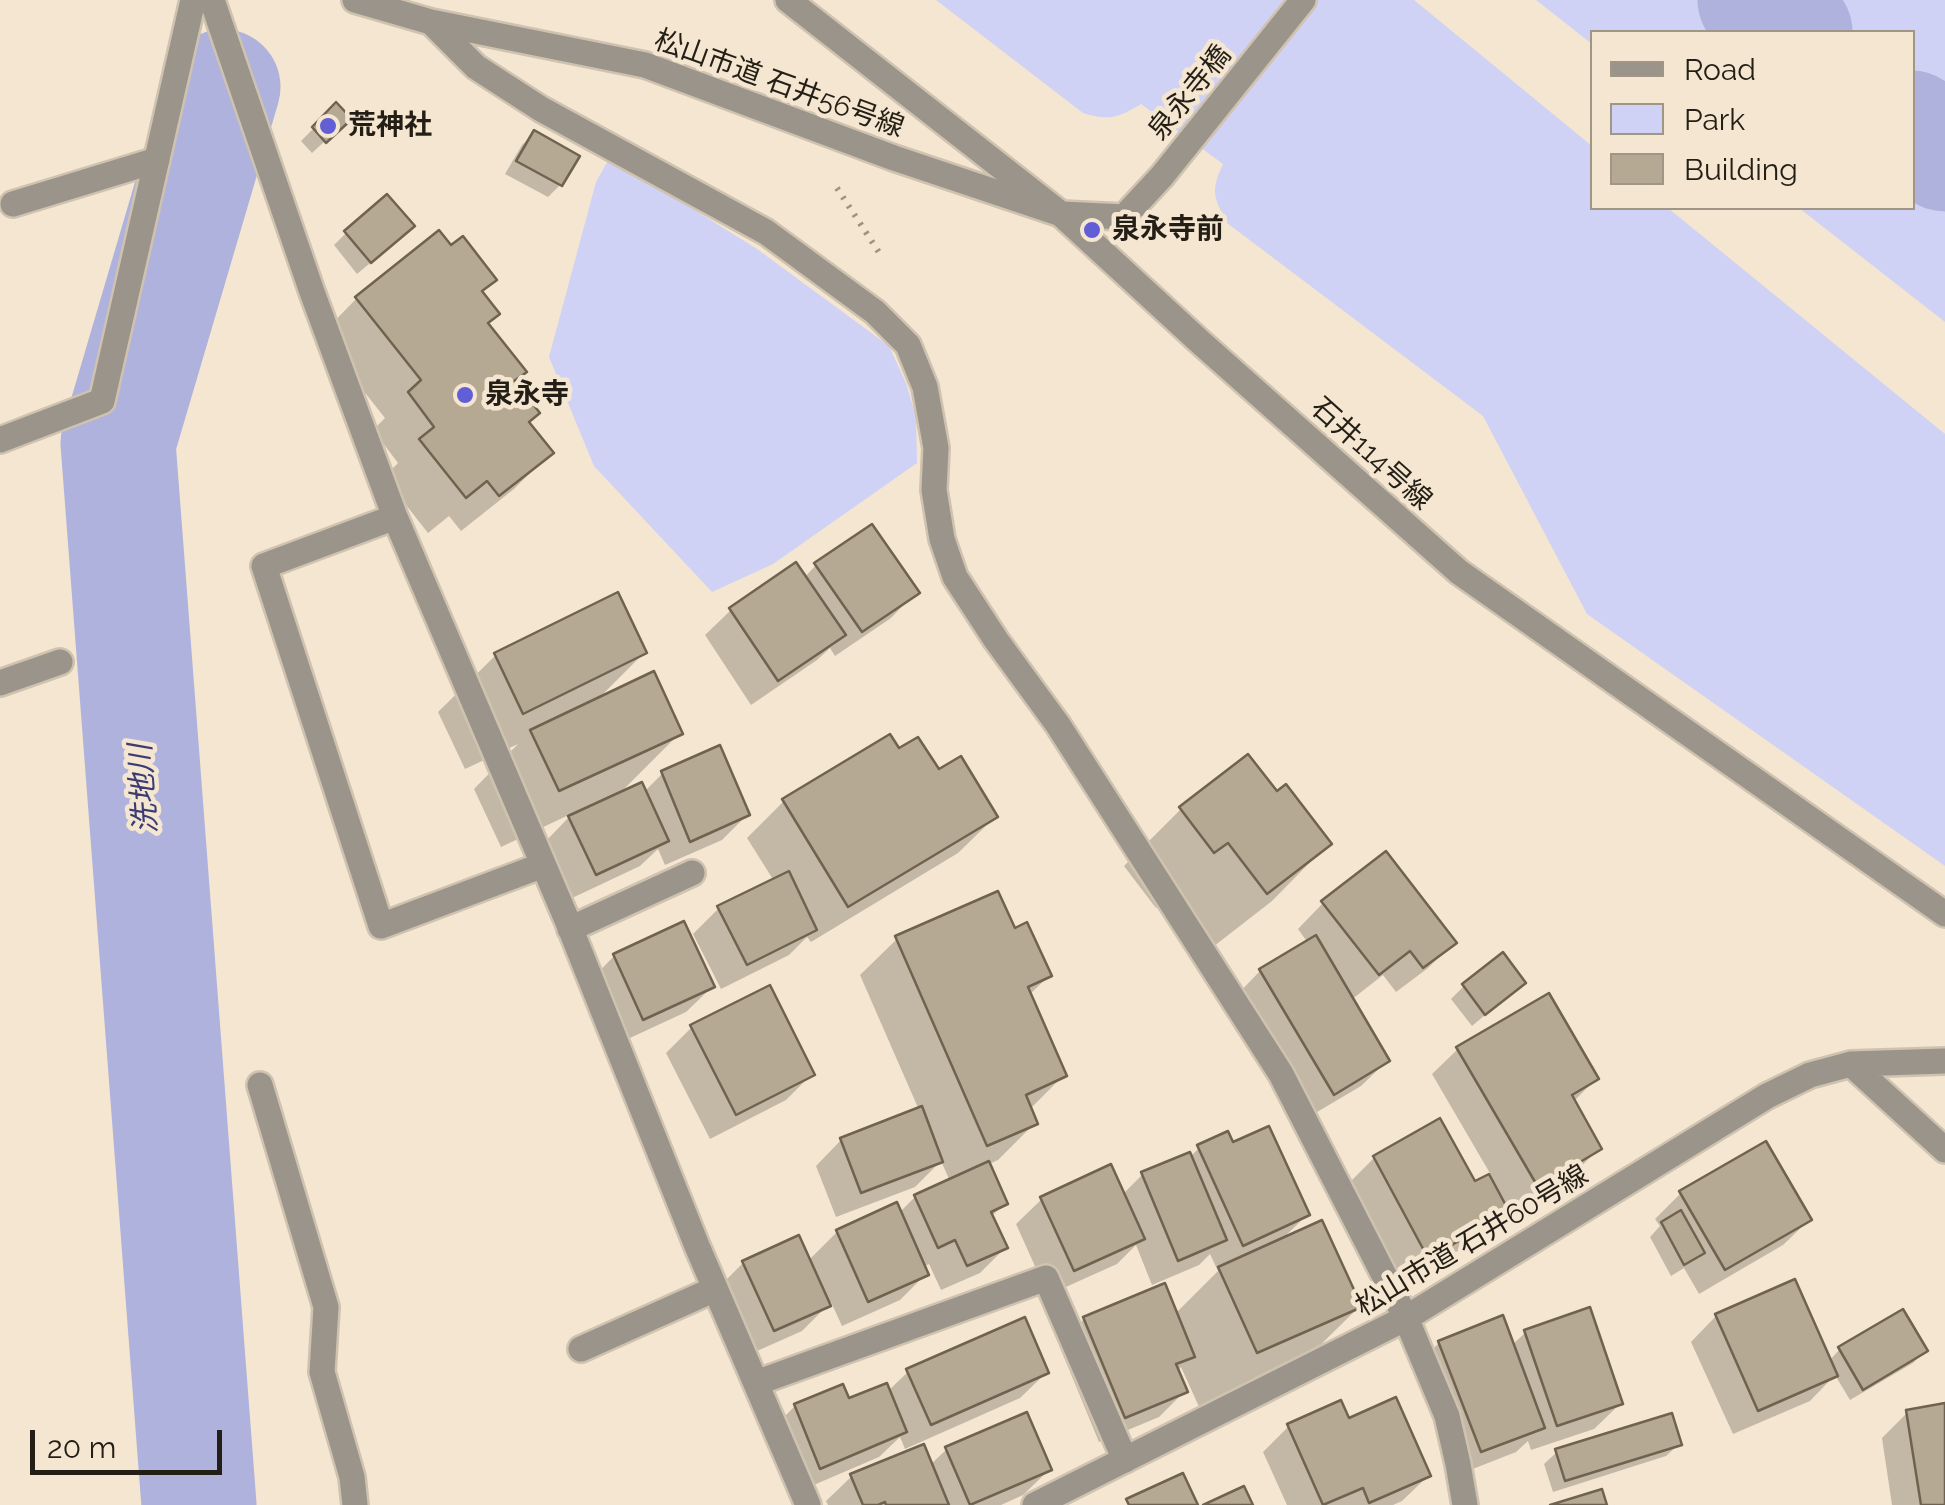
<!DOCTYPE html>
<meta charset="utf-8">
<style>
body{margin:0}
#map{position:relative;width:1945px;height:1505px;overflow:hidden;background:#f4e6d0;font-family:Raleway,sans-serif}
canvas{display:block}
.legend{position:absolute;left:1590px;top:30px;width:325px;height:180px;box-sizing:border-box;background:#f4e6d0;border:2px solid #a19686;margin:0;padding:12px 18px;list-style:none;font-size:30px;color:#241f16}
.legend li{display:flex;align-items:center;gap:20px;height:50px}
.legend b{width:50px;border:2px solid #a19686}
.scale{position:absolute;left:30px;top:1430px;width:192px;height:45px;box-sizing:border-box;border:5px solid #241f16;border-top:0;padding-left:12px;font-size:30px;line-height:35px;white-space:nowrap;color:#241f16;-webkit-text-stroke:8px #f4e6d0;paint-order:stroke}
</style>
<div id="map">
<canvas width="1945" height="1505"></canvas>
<ul class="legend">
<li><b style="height:12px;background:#9a948b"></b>Road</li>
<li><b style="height:28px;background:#cfd2f5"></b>Park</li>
<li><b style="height:28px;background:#b6a993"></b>Building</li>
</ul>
<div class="scale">20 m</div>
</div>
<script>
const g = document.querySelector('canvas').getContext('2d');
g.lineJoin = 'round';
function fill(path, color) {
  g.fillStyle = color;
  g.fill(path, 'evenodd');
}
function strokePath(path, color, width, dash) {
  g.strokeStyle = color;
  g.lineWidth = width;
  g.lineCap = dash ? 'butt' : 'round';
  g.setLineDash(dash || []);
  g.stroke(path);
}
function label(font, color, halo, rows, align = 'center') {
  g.font = font + ' Raleway,"Noto Sans JP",sans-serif';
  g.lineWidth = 9;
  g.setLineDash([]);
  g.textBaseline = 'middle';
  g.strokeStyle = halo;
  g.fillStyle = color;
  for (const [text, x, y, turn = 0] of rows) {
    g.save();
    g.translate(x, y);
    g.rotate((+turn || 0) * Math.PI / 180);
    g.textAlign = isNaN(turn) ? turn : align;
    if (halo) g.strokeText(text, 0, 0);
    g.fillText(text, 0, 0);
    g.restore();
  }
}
fill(new Path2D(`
 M936 0H1414L1592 146V208H1668L1945 434V866L1587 614 1483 416 1227 223C1214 197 1210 192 1223 164L1141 104C1118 118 1109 121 1083 113Z
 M1536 0H1945V322L1799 208H1912V32H1592V44Z
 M610 157 757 249 889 346 906 383 916 417 917 463 773 564 712 592 594 466 549 357 596 182Z`), '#cfd2f5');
fill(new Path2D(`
 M336 106 349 119 312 153 301 141Z
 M534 133 560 185 548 197 505 174 522 145Z
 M346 233 399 239 357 274 334 245Z
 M439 234 480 293 486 325 523 372 512 383 527 423 551 452 514 489 461 531 449 516 428 533 384 477 398 463 373 430 385 418 320 336 356 299Z
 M816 565 916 592 891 618 835 656 830 648 817 660 751 705 705 635 731 610 804 578Z
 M644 653 597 700 680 733 618 795 644 792 662 774 718 749 747 815 722 840 665 865 658 849 640 866 570 899 544 843 573 813 501 847 474 789 518 744 465 769 438 712 496 655Z
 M938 773 995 817 958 853 811 942 807 937 789 955 721 989 693 934 719 908 774 881 747 838 784 801Z
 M1276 794 1329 843 1272 901 1209 950 1169 898 1156 908 1124 866 1181 809Z
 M1323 903 1454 942 1428 968 1396 992 1383 975 1351 1000 1387 1061 1361 1086 1307 1118 1235 997 1260 971 1308 943 1298 929Z
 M683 925 712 987 686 1012 617 1044 589 982 614 956Z
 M1014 932 1049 976 1029 995 1064 1075 1029 1110 1035 1123 998 1160 987 1165 1005 1203 991 1217 1005 1248 980 1273 941 1290 929 1264 923 1267 926 1274 900 1300 842 1326 831 1302 802 1331 748 1355 718 1288 743 1263 808 1261 837 1232 899 1213 915 1197 950 1181 941 1161 915 1187 836 1217 816 1166 841 1140 919 1110 860 975 897 939Z
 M1523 983 1472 1026 1451 999 1464 986Z
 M692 1027 812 1074 786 1100 710 1139 666 1053Z
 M1458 1049 1596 1079 1573 1102 1599 1148 1574 1174 1511 1211 1510 1209 1482 1238 1402 1281 1349 1183 1374 1158 1475 1184 1491 1175 1432 1074Z
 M1232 1146 1307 1215 1281 1240 1359 1307 1301 1364 1200 1409 1181 1367 1177 1372 1185 1391 1159 1417 1099 1442 1059 1345 1084 1319 1175 1314 1218 1271 1210 1254 1199 1265 1152 1285 1136 1245 1117 1264 1048 1295 1016 1224 1042 1199 1122 1195 1142 1175 1190 1157 1199 1148Z
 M1681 1193 1809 1220 1783 1245 1699 1294 1684 1268 1671 1276 1650 1237 1660 1226 1655 1219Z
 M1716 1316 1829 1361 1840 1349 1925 1351 1913 1363 1850 1400 1835 1375 1810 1401 1733 1434 1691 1342Z
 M1526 1332 1620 1404 1594 1429 1531 1450 1528 1441 1516 1452 1455 1476 1413 1368 1439 1343 1511 1346Z
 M908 1372 1046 1373 1020 1398 905 1449 900 1437 879 1457 795 1493 769 1432 795 1406 848 1401 888 1391Z
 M1945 1406V1505H1892L1882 1438 1908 1412Z
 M1348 1422 1428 1476 1402 1501 1393 1505H1287L1263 1452 1289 1426Z
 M1679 1444 1666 1456 1553 1492 1544 1464 1557 1452Z
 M947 1449 1049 1470 1023 1495 1001 1505H828L826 1501 852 1476 930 1465Z`), '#0003');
strokePath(new Path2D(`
 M1755 0 1795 32
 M1912 128 1945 154
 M199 1505 118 443 223 87`), '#aeb2dc', 115);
const building = new Path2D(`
 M336 102 352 119 326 143 312 127Z
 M534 130 580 156 562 186 516 161Z
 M387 194 415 226 371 263 344 231Z
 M439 230 451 245 463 236 497 280 482 291 500 314 488 323 527 372 514 381 540 413 529 422 554 453 499 496 487 481 466 498 419 439 434 427 408 392 421 380 355 297Z
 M872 524 920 593 862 632 814 563Z
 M796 562 846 635 778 681 729 608Z
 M618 592 647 653 523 714 494 653Z
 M654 671 683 734 559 791 530 730Z
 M890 734 899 748 918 737 939 769 961 756 998 817 848 907 782 799Z
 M720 745 750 815 690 842 661 771Z
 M1248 754 1277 791 1286 784 1332 844 1267 894 1228 843 1214 853 1179 807Z
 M642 782 669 841 596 875 568 816Z
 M1386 851 1457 943 1423 968 1410 951 1379 975 1321 901Z
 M789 871 817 930 747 965 717 906Z
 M998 891 1015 928 1027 922 1052 976 1028 987 1067 1076 1026 1095 1038 1124 987 1146 895 936Z
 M684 921 715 987 643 1020 613 954Z
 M1316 935 1390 1061 1334 1095 1259 969Z
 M1503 952 1526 983 1485 1015 1462 984Z
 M770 985 815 1075 736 1115 690 1025Z
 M1549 993 1599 1079 1572 1095 1602 1149 1538 1187 1456 1047Z
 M922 1106 943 1162 861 1193 840 1138Z
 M1440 1118 1475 1181 1489 1174 1510 1213 1428 1258 1373 1156Z
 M1269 1126 1310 1215 1243 1246 1197 1145 1228 1131 1233 1142Z
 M1766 1141 1812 1220 1725 1270 1679 1191Z
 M1190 1152 1227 1240 1178 1261 1141 1172Z
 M989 1161 1008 1204 991 1212 1008 1248 967 1266 955 1240 938 1248 914 1195Z
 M1111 1164 1145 1239 1074 1271 1040 1197Z
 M897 1202 929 1275 868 1302 836 1230Z
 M1681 1210 1705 1253 1684 1265 1661 1222Z
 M1322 1220 1362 1307 1257 1353 1218 1267Z
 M799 1235 831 1306 774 1331 742 1261Z
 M1795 1279 1838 1376 1758 1411 1715 1314Z
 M1165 1283 1195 1357 1176 1364 1188 1392 1125 1418 1083 1317Z
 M1590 1307 1623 1404 1557 1426 1524 1330Z
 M1903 1309 1928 1351 1863 1390 1838 1347Z
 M1503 1315 1545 1428 1481 1452 1438 1341Z
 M1025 1317 1049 1373 931 1425 906 1369Z
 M887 1383 907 1432 820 1469 794 1404 843 1384 849 1398Z
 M1396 1397 1431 1476 1369 1503 1363 1488 1323 1505 1287 1424 1341 1400 1349 1418Z
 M1945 1403V1505H1921L1906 1410Z
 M1027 1412 1052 1470 970 1505 945 1447Z
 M1672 1413 1682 1445 1565 1481 1555 1449Z
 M924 1444 949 1505H886L885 1502 878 1505H863L850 1474Z
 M1183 1473 1198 1505H1129L1126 1499Z
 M1244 1486 1253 1505H1203Z
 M1602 1489 1607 1505H1550Z`);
fill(building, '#b6a993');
strokePath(building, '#6f634f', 2.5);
const minor = new Path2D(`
 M212 0 312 292 395 517 567 920 697 1246 808 1505
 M355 0 431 22 645 65 894 158 1061 214 1124 217 1162 176 1303 0
 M431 22 476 67 541 109 766 232 875 312 908 345 925 387 936 448 934 490 942 539 955 577 996 640 1058 725 1281 1074 1406 1318 1447 1416 1458 1464 1465 1505
 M13 204 157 160
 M0 440 102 401 193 0
 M395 517 264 566 381 926 543 865
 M0 683 60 662
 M570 929 692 873
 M1851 1064 1945 1150
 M260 1085 326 1307 322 1372 352 1477 355 1505
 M581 1349 715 1289
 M756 1383 1046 1278 1125 1460
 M1035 1505 1406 1318 1767 1096 1810 1075 1851 1064 1945 1061`);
const tertiary = new Path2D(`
 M788 0 1061 214 1199 341 1459 572 1945 914`);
strokePath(minor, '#cfc2af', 30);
strokePath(tertiary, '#cfc2af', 30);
strokePath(new Path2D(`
 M837 188 882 257`), '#9d9382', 6, [2.5, 8]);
strokePath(minor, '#9a948b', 25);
strokePath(tertiary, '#9a948b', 25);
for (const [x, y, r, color] of [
 [328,126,10,"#625ed6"],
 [1092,230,10,"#625ed6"],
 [465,395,10,"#625ed6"]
]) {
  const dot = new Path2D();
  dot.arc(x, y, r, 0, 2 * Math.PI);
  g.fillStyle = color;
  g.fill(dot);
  strokePath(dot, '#f4e6d0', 4);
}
label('28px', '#241f16', '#f4e6d0', [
 ["松山市道 石井56号線",779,84,20],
 ["泉永寺橋",1190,93,-51],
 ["石井114号線",1371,454,42],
 ["松山市道 石井60号線",1472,1241,-31]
]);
label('bold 28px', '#241f16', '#f4e6d0', [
 ["荒神社",348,126],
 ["泉永寺前",1112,230],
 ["泉永寺",485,395]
], 'left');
label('italic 30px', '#3b3c72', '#f4e6d0', [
 ["洗地川",144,789,-94]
]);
</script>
